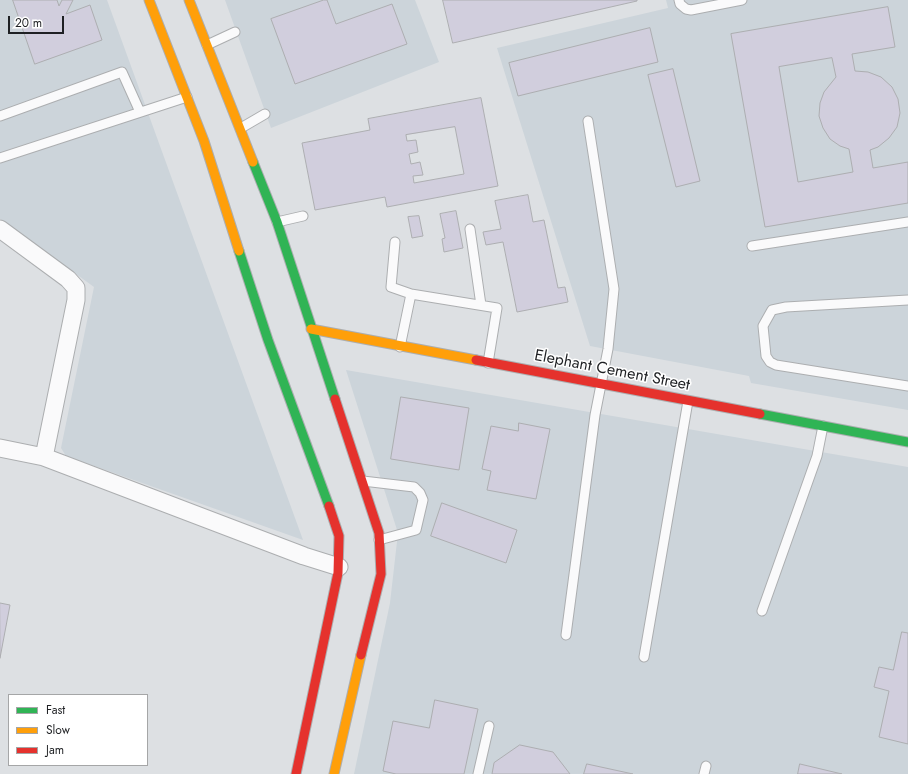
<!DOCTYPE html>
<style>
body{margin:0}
#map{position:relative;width:908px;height:774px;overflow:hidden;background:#dde0e3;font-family:Jost,sans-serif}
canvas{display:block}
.legend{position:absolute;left:8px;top:694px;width:140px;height:72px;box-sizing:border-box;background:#fff;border:1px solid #a5a6a7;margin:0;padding:5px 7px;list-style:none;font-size:12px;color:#1e2023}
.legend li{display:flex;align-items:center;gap:8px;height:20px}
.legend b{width:20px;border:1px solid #a5a6a7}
.scale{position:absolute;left:8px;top:16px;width:56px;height:18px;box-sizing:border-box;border:2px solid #1e2023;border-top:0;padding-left:5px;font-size:12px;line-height:14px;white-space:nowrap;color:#1e2023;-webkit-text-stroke:3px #fff;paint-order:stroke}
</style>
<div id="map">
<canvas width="908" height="774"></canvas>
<ul class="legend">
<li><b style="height:5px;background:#30b455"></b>Fast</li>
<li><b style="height:5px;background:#ff9f0a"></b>Slow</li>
<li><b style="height:5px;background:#e5322d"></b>Jam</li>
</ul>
<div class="scale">20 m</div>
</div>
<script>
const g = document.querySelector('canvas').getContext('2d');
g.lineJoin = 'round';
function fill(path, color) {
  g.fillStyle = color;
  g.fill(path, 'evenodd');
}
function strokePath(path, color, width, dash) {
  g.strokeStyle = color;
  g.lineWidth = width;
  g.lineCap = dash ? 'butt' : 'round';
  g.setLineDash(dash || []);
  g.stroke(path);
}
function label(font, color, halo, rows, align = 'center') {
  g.font = font + ' Jost,sans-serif';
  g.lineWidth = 3;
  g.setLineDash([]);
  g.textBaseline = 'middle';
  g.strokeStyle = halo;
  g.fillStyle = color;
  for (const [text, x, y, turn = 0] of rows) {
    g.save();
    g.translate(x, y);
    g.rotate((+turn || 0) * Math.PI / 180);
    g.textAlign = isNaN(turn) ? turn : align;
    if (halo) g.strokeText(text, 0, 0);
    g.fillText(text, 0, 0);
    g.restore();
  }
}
fill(new Path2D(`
 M0 0H107L303 540 66 456 61 448 94 287 0 219Z
 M225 0H415L439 62 271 128Z
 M666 0H908V410L751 383 749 376 590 346 497 48 668 8Z
 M346 370 908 467V774H354L390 603 398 533Z`), '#ccd4da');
const building = new Path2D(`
 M13 0H57L59 6 62 0H73L66 14 90 5 102 40 35 64Z
 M324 0H327L336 24 392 4 407 44 295 84 271 19Z
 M443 0H637V1L453 43Z
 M888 7 895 47 852 54 855 71 868 72 881 77 892 87 898 99 900 113 897 127 889 138 878 147 870 150 873 168 908 162V203L765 227 731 34ZM832 58 836 77 824 92 820 103 819 116 823 128 830 139 840 146 849 149 853 172 798 182 779 67Z
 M650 28 658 62 518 96 509 63Z
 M673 69 700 181 676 187 648 75Z
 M481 98 498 186 387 207 385 197 315 210 302 143 370 130 368 119ZM455 127 464 174 414 183 413 176 423 175 420 162 411 164 409 154 418 152 416 140 407 141 406 135Z
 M528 195 533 222 544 220 558 288 565 287 568 302 517 312 503 242 486 245 483 232 501 229 495 201Z
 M456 211 463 248 444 252 442 239 445 238 440 214Z
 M419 216 423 236 412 238 408 217Z
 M401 397 469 408 459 470 391 459Z
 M519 423 550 429 536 499 487 490 491 471 482 469 491 426 518 431Z
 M442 503 517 530 506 563 431 536Z
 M0 603 10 605 0 658Z
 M902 632 908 633V744L879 737 889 691 874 687 879 667 893 670Z
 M435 700 478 709 464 774H396L383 771 393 721 429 728Z
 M520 745 553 752 570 774H492L494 763Z
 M587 764 633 774H584Z
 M800 764 842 774H798Z`);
fill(building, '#d1cedd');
strokePath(building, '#adaeb1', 1);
const lane = new Path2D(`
 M679 0 680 4 686 9 691 10 742 0
 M207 45 235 32
 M0 116 122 72 140 112
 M241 128 265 114
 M0 158 187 97
 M277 222 303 216
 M470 229 481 305
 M395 242 391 287 411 294 497 308 488 363
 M752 246 908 222
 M908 300 786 307 772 310 763 326 766 356 770 362 776 365 908 386
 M400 347 411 294
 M363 481 414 487 420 493 423 500 416 530 379 540
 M762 611 817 456 823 426
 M566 635 595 415 608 349 614 289 588 121
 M644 657 688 401
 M478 774 489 726
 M704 774 706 766`);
const street = new Path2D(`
 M0 229 68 279 76 288V300L44 457
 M0 448 44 457 304 556 339 567`);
const fast = new Path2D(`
 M253 162 277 222 335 399
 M239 251 268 340 329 506
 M760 414 908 442`);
const slow = new Path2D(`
 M149 0 204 141 239 251
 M189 0 253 162
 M311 329 476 360
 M334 774 361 655`);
const jam = new Path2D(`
 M476 360 760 414
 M335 399 379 533 381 574 361 655
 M296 774 338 573 339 536 329 506`);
strokePath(lane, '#acaeb0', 11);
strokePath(street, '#acaeb0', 19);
strokePath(fast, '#acaeb0', 11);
strokePath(slow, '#acaeb0', 11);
strokePath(jam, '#acaeb0', 11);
strokePath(lane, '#fafafb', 9);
strokePath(street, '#fafafb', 17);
strokePath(fast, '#30b455', 9);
strokePath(slow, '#ff9f0a', 9);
strokePath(jam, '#e5322d', 9);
label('16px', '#1e2023', '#fff', [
 ["Elephant Cement Street",612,371,11]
]);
</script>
